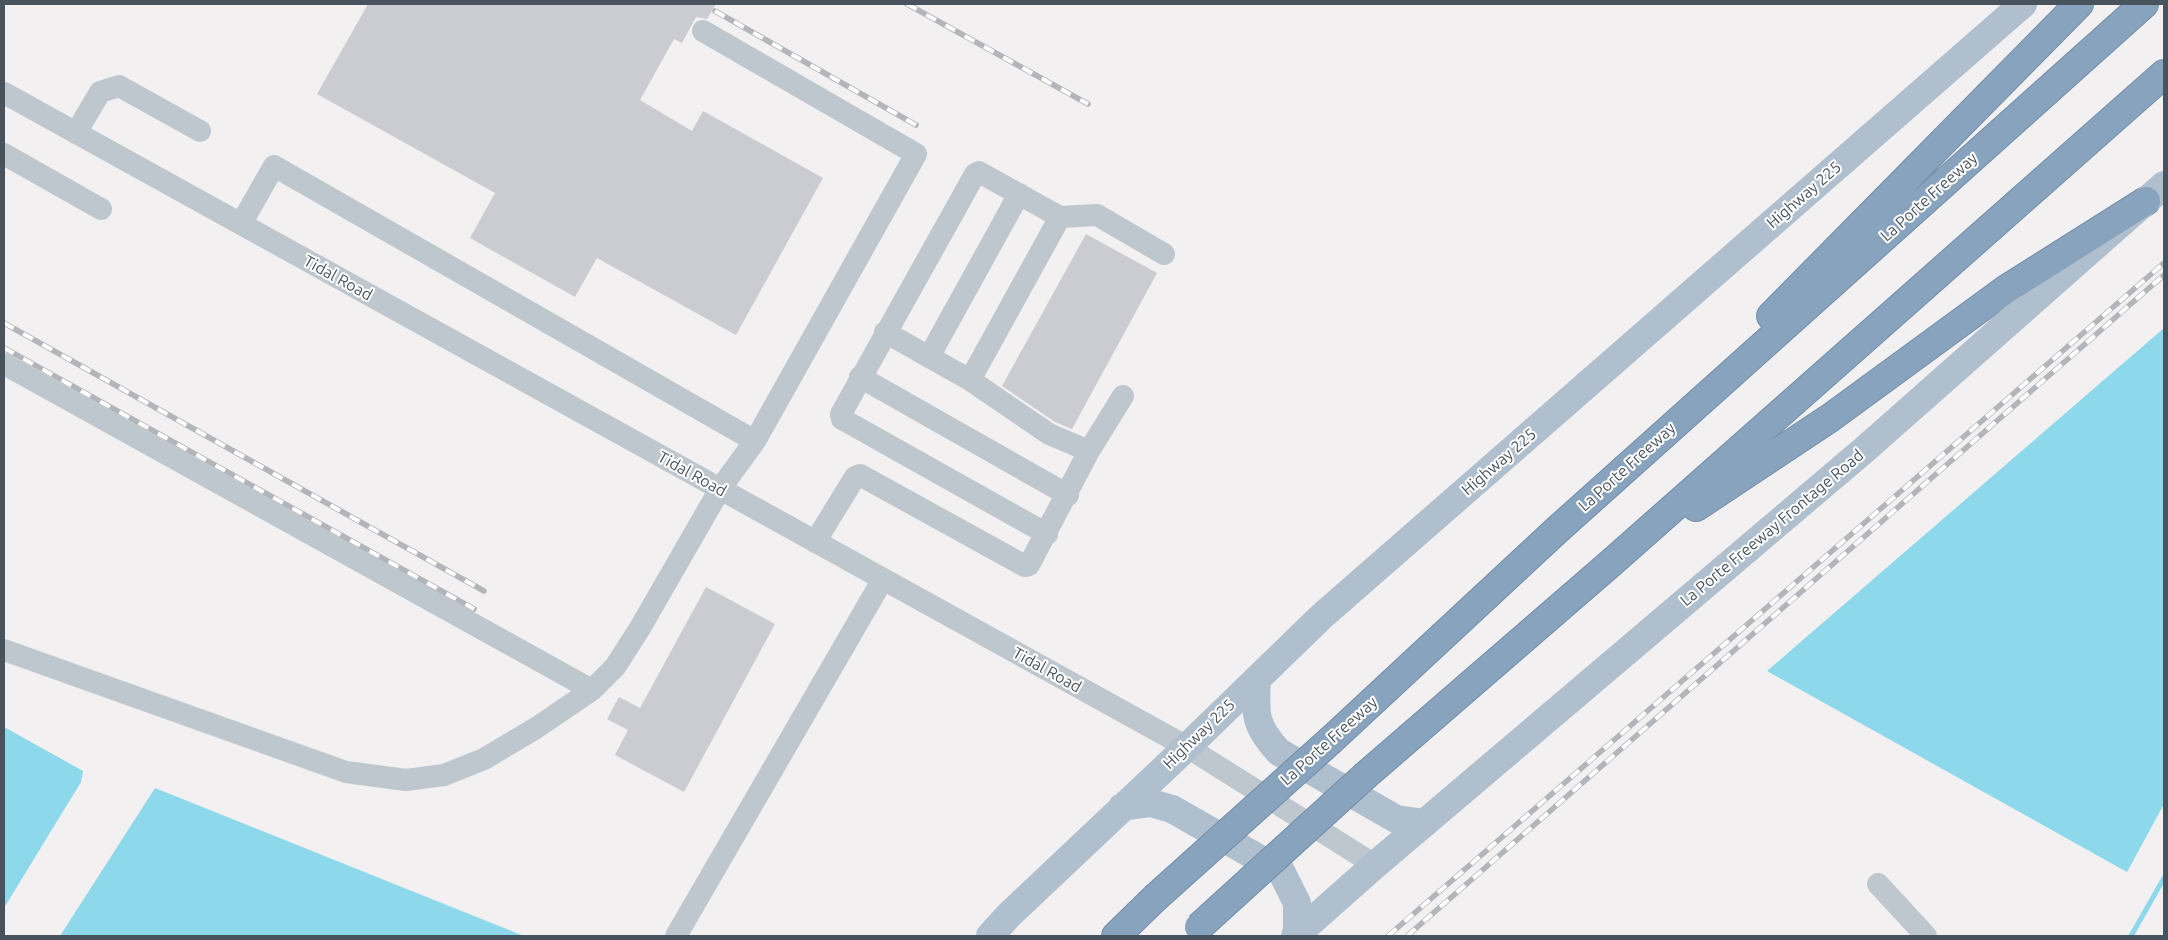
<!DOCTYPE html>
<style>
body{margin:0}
#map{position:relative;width:2168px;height:940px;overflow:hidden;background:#f2f0f0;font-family:Ubuntu,sans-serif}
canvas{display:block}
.frame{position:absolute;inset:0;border:5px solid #48535d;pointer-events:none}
</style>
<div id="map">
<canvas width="2168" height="940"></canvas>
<div class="frame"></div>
</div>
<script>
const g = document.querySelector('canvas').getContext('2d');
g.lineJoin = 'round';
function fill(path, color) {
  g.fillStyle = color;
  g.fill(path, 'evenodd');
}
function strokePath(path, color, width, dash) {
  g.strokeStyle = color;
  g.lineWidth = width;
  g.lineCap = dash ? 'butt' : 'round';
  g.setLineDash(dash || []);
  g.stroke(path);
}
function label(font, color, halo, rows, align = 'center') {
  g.font = font + ' Ubuntu,sans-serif';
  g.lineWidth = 4;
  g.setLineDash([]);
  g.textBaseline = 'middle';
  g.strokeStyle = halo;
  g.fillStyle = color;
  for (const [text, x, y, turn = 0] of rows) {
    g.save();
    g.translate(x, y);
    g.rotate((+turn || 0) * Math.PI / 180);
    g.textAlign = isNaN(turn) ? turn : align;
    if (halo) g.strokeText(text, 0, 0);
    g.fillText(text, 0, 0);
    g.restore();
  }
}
fill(new Path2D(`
 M2164 328V804L2127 872 1767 671Z
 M4 727 83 771 81 782 4 908Z
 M155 788 524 936H60Z`), '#8dd8eb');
strokePath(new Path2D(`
 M2131 936 2164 878`), '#8dd8eb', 5);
fill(new Path2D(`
 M368 4H716L707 19 696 17 682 43 674 39 640 100 692 131 703 111 823 178 736 335 597 258 575 297 470 238 495 193 317 94Z
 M1086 234 1157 273 1072 429 1055 422 1002 386Z
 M706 587 775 624 684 792 615 755 628 730 607 719 619 697 640 708Z`), '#caccd2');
const highway = new Path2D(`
 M1771 316 2079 4
 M1696 507 1830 418 2005 290 2146 201
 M1331 740 1557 530 2144 4
 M1366 775 1611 563 2164 74
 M1116 936 1155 898`);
strokePath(highway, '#738eaa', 30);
strokePath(new Path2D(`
 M4 93 1187 747 1375 865
 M76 133 100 92 119 86 200 131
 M4 154 101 209
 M1060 217 1097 215 1164 254
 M241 224 274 166 755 441
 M885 332 970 380 1049 434 1089 451
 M929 357 1019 194
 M4 364 592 690 615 667 640 628 720 489 755 441 916 154 703 31
 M860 377 1068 495
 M970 380 1060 217 979 172 975 174 841 414 842 419 1047 534
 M815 542 855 477 860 475 1025 566 1029 565 1089 451 1123 396
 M4 650 346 772 406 780 444 775 484 759 536 728 592 690
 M1878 884 1926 936
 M676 936 883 579`), '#bec7ce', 22);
strokePath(new Path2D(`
 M1257 679C1255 714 1254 725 1279 752L1396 819 1425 823
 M1122 807 1151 803 1172 809 1281 871 1297 903V934
 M990 936 1009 915 1187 747 1322 616 2023 4
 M1295 936 1375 865 1864 450 2164 185`), '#b0bfce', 28);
strokePath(highway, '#88a3be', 28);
const rail = new Path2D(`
 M907 4 1088 104
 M715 11 916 125
 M4 323 484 591
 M4 348 474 609
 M1388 936 2164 263
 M1407 936 2164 275`);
strokePath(rail, '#b2b5ba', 5.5);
strokePath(rail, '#fff', 4, [11]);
const highwayBridge = new Path2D(`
 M1155 898 1331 740
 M1199 927 1366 775`);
strokePath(highwayBridge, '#738eaa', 30, []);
strokePath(highwayBridge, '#88a3be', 28);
label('16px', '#48535d', '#fff', [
 ["Highway 225",1804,195,-41],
 ["La Porte Freeway",1929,197,-42],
 ["Tidal Road",338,278,29],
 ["Highway 225",1499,462,-41],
 ["La Porte Freeway",1627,467,-42],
 ["Tidal Road",692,474,29],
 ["La Porte Freeway Frontage Road",1772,528,-40],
 ["Tidal Road",1047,670,29],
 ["Highway 225",1199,734,-44],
 ["La Porte Freeway",1329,741,-42]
]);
</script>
